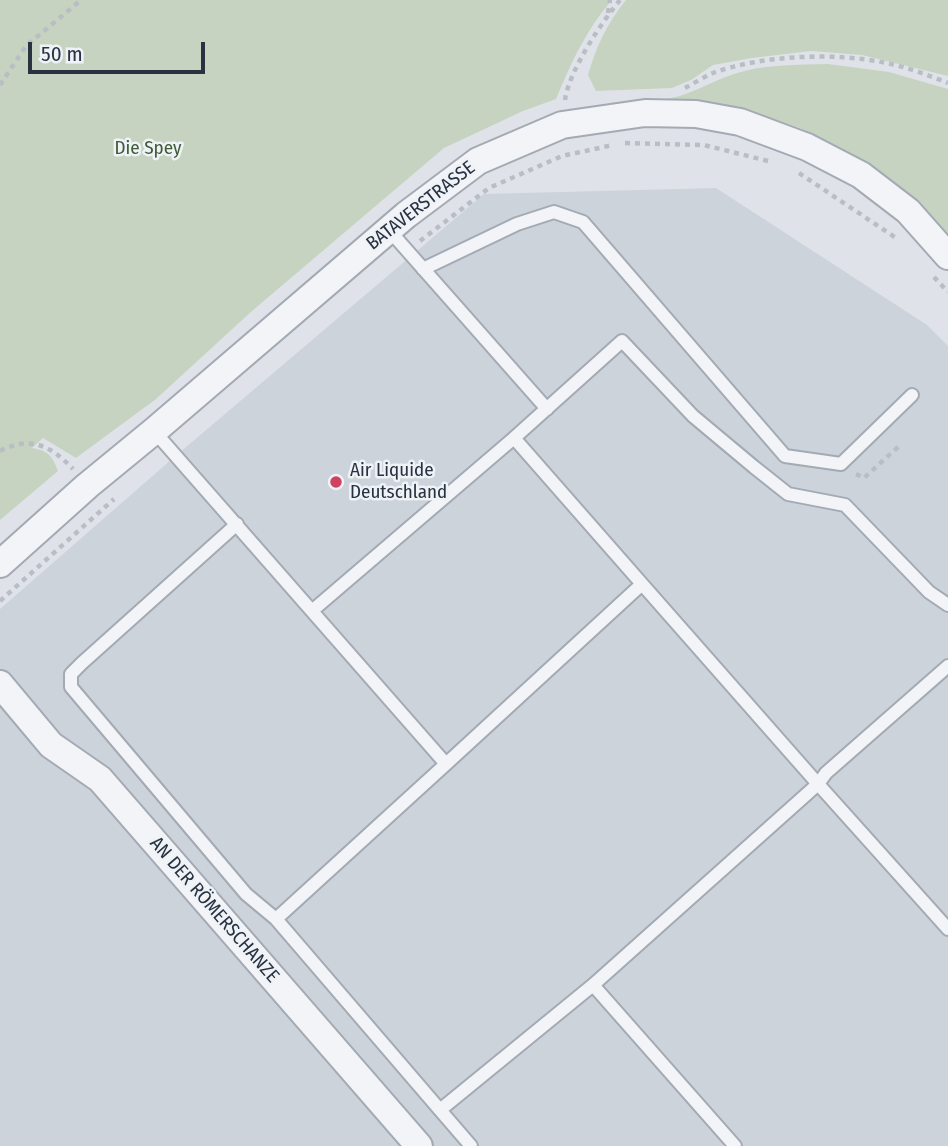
<!DOCTYPE html>
<meta charset="utf-8">
<style>
body{margin:0}
#map{position:relative;width:948px;height:1146px;overflow:hidden;background:#dfe3e9;font-family:"Fira Sans Condensed",sans-serif}
canvas{display:block}
.scale{position:absolute;left:28px;top:42px;width:177px;height:32px;box-sizing:border-box;border:4px solid #283240;border-top:0;padding-left:9px;font-size:21px;line-height:24px;white-space:nowrap;color:#283240;-webkit-text-stroke:5px #eff2f6;paint-order:stroke}
</style>
<div id="map">
<canvas width="948" height="1146"></canvas>
<div class="scale">50 m</div>
</div>
<script>
const g = document.querySelector('canvas').getContext('2d');
g.lineJoin = 'round';
function fill(path, color) {
  g.fillStyle = color;
  g.fill(path, 'evenodd');
}
function strokePath(path, color, width, dash) {
  g.strokeStyle = color;
  g.lineWidth = width;
  g.lineCap = dash ? 'butt' : 'round';
  g.setLineDash(dash || []);
  g.stroke(path);
}
function label(font, color, halo, rows, align = 'center') {
  g.font = font + ' "Fira Sans Condensed",sans-serif';
  g.lineWidth = 5;
  g.setLineDash([]);
  g.textBaseline = 'middle';
  g.strokeStyle = halo;
  g.fillStyle = color;
  for (const [text, x, y, turn = 0] of rows) {
    g.save();
    g.translate(x, y);
    g.rotate((+turn || 0) * Math.PI / 180);
    g.textAlign = isNaN(turn) ? turn : align;
    if (halo) g.strokeText(text, 0, 0);
    g.fillText(text, 0, 0);
    g.restore();
  }
}
fill(new Path2D(`
 M716 188 927 325 948 346V1146H0V609L172 459 484 194Z`), '#cdd3db');
fill(new Path2D(`
 M0 0H612C587 28 570 65 556 99L523 111 444 148 252 311 156 399 76 458 43 438 32 448C48 451 52 455 58 471L0 520Z
 M626 0H948V76L862 55 811 51 752 58 713 65 691 80 672 88 596 91 588 75C596 47 607 23 626 0Z
 M828 64 889 72 948 89V238L856 158 800 128 755 113 714 104 666 99C690 96 711 81 734 74 764 64 797 65 828 64Z`), '#c6d3c0');
const service = new Path2D(`
 M389 230 547 409
 M423 269 517 224 554 212 583 222 785 456 841 464 912 395
 M154 431 446 764 642 584 514 438 313 610
 M514 438 622 341 693 416 754 467 788 494 845 505 929 592 948 605
 M237 524 82 663 71 674V687L246 894 276 919
 M948 666 826 773 818 784 948 929
 M446 764 276 919 440 1110 593 985 818 784 642 584
 M593 985 735 1146
 M440 1110 471 1146`);
const minor = new Path2D(`
 M0 564 87 486 154 431 406 215 478 161 562 125 645 113 696 114 740 122 807 147 861 175 908 211 948 256
 M0 684 51 745 100 779 419 1146`);
strokePath(service, '#a4aab3', 16);
strokePath(minor, '#a4aab3', 30);
strokePath(new Path2D(`
 M608 13 610 0
 M0 85 26 46 81 0
 M685 88C694 83 704 77 713 73 762 55 836 52 886 63 907 67 928 75 948 83
 M565 100C569 71 601 23 620 0
 M625 143 704 145 768 161
 M799 173 896 238
 M420 241 489 188 562 156 613 145
 M934 277 948 292
 M0 451C31 435 51 446 73 469
 M856 474 864 478 898 447
 M0 601 114 499`), '#b9bec4', 4.5, [5, 5]);
strokePath(service, '#f2f4f7', 12);
strokePath(minor, '#f2f4f7', 26);
for (const [x, y, r, color] of [
 [336,482,7,"#d0425f"]
]) {
  const dot = new Path2D();
  dot.arc(x, y, r, 0, 2 * Math.PI);
  g.fillStyle = color;
  g.fill(dot);
  strokePath(dot, '#eff2f6', 2.5);
}
label('19px', '#3e5c35', '#eff2f6', [
 ["Die Spey",148,149]
]);
label('19px', '#283240', '#eff2f6', [
 ["BATAVERSTRASSE",421,206,-38],
 ["AN DER RÖMERSCHANZE",214,910,49]
]);
label('19px', '#283240', '#eff2f6', [
 ["Air Liquide",350,471],
 ["Deutschland",350,493]
], 'left');
</script>
